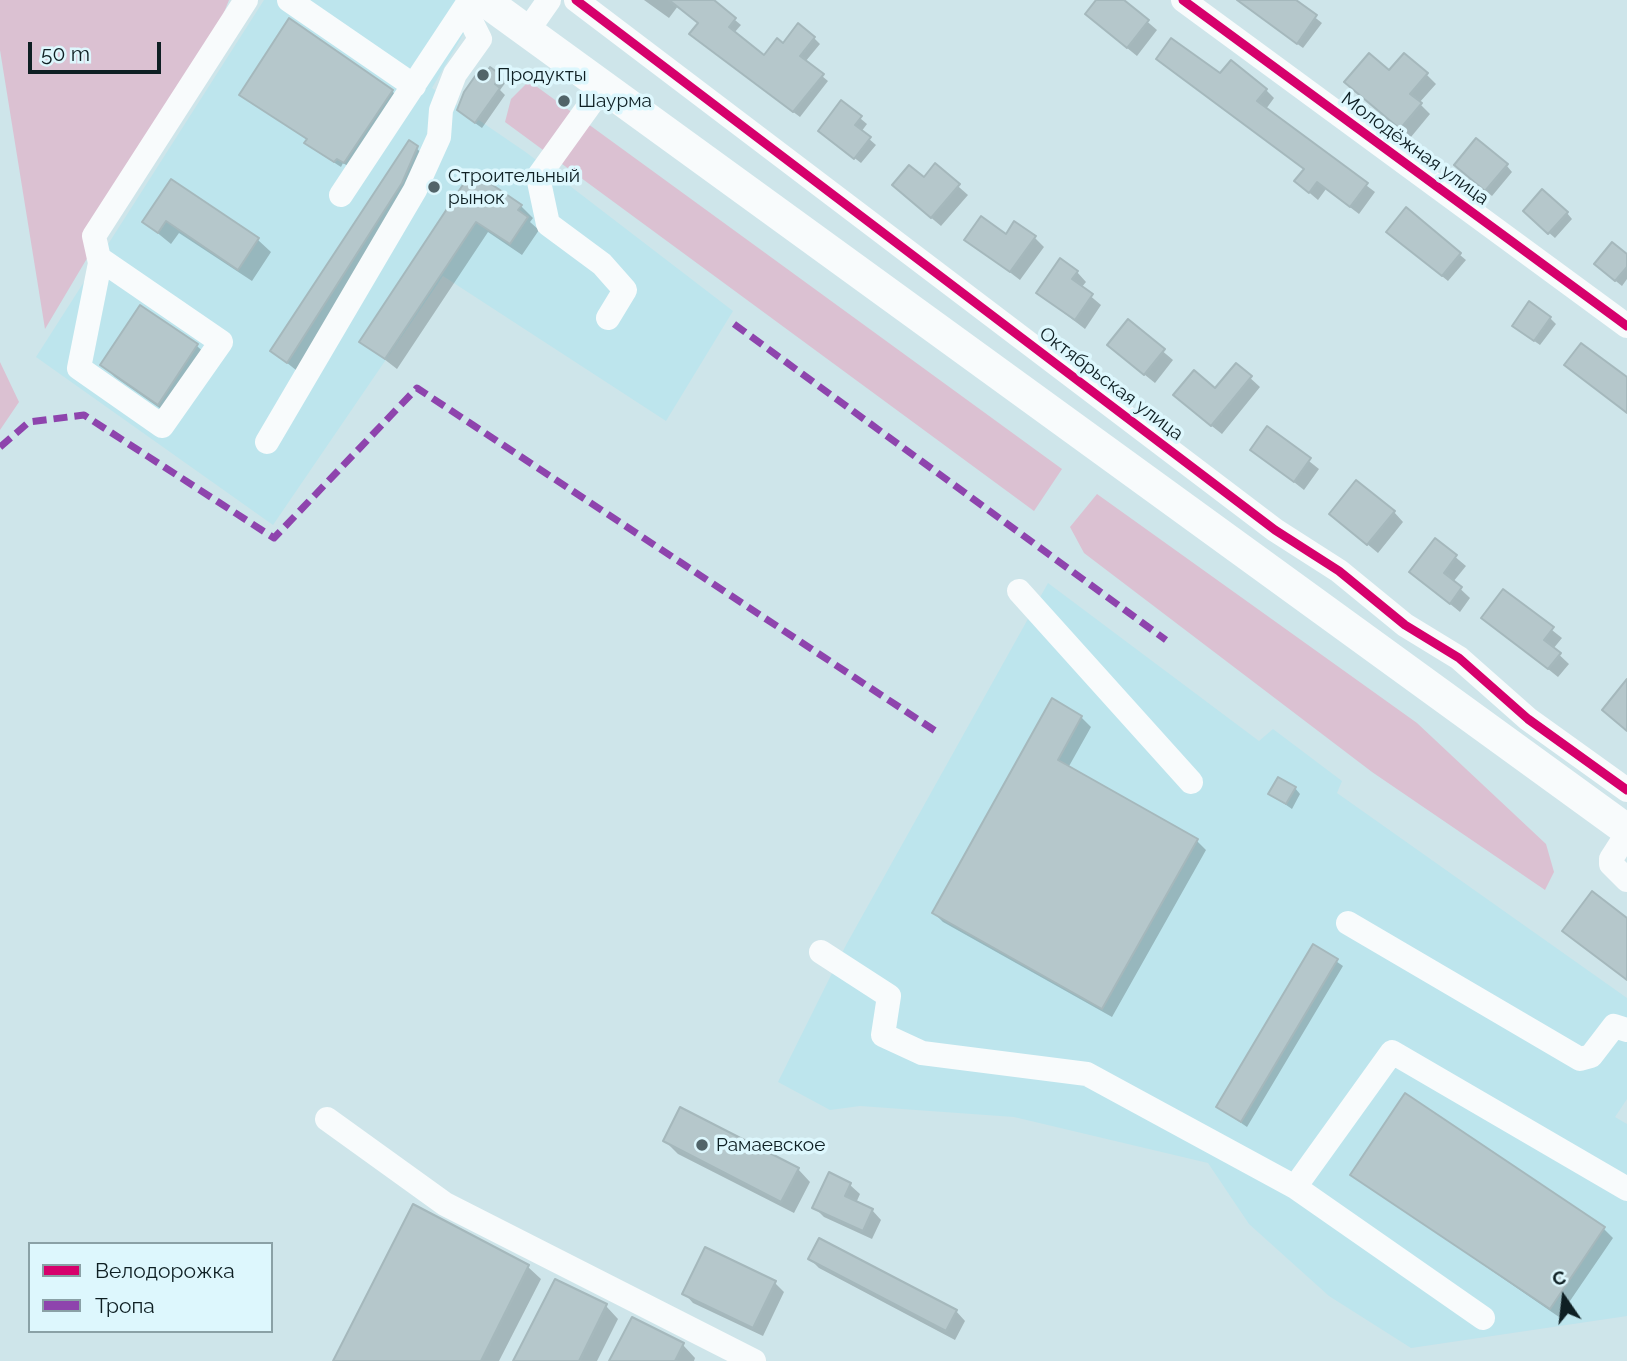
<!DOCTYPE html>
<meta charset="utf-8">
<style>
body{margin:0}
#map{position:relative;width:1627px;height:1361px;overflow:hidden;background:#cee5ea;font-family:Raleway,sans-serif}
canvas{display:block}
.legend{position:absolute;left:28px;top:1242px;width:245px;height:91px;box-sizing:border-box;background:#ddf7fd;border:2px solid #8aa1a6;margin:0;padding:9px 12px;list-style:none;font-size:21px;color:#0e1f23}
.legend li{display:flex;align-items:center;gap:14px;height:35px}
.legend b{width:35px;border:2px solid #8aa1a6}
.north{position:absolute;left:1529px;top:1263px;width:70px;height:70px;-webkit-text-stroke:5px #ddf7fd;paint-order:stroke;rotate:346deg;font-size:19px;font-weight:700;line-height:28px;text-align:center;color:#0e1f23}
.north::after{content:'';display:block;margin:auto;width:24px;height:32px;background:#0e1f23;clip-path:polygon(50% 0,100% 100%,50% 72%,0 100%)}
.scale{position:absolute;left:28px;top:42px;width:133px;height:32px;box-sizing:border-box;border:4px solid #0e1f23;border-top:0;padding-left:9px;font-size:21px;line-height:24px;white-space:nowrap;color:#0e1f23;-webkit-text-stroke:5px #ddf7fd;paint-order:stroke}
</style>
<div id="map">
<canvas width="1627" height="1361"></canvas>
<ul class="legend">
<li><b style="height:9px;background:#d6006c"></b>Велодорожка</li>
<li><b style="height:9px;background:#8e44ad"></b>Тропа</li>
</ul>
<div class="north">С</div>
<div class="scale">50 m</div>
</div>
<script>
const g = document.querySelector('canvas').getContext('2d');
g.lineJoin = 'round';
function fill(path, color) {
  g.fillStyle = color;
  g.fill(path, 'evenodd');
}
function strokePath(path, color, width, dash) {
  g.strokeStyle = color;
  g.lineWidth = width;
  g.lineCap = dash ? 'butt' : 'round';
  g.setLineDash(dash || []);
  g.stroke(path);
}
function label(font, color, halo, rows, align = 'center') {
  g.font = font + ' Raleway,sans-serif';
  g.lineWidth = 7;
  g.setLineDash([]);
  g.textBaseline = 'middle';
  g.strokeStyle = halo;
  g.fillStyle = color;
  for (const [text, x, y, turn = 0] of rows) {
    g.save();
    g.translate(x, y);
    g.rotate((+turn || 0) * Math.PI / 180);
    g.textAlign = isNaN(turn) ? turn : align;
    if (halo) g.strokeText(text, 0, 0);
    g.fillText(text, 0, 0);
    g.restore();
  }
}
fill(new Path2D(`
 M264 0H455L475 14 432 88 527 153 733 311 666 421 443 276 273 525 36 357Z
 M1048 583 1259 741 1273 729 1342 781 1337 793 1627 998V1099L1615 1117 1627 1124V1316L1411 1348 1329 1296 1249 1224 1208 1163 1014 1117 860 1106 830 1110 778 1082 846 945Z`), '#bde5ed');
fill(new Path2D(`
 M0 0H229L205 60 45 329 0 50Z
 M529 81 1062 469 1034 511 505 122 511 99Z
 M0 362 19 402 0 430Z
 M1097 494 1417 723 1546 844 1554 872 1545 890 1372 772 1084 553 1070 527Z`), '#dbc1d2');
fill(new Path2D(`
 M644 0H711L741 25 734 33 764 57 784 45 814 38 820 44 805 62 828 81 800 117 697 40 691 34 700 24 678 6 669 18Z
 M1098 0H1122L1157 30 1137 56 1096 23Z
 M1237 0H1293L1322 23 1303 48Z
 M1158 59 1266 90 1274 98 1266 109 1375 192 1359 214 1326 189 1318 200 1305 189V170Z
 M1426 74 1436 84 1419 103 1430 114 1411 137 1356 91Z
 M500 77 506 82 500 90 505 95 482 128 465 116 484 78Z
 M392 91 398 97 351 168 343 163 341 167 313 149 307 143 308 140 241 95Z
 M842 103 867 124 861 132 876 145 861 163 826 136Z
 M410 143 430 160 301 374 272 351Z
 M935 166 968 195 941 226 903 194 924 180Z
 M1507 166 1512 172 1492 196 1462 171Z
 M473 173 521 206 533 218 530 222 539 230 522 255 488 232 397 369 362 342Z
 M171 181 258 240 271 252 252 281 179 233 171 244 144 222Z
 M1406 210 1466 260 1448 281 1395 238Z
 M1567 213 1572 219 1555 238 1531 217Z
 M1006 236 1035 238 1044 247 1020 280 966 239Z
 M1627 256V279L1622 286 1602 270Z
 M1077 272 1086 282 1081 288 1101 305 1085 329 1038 293Z
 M141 307 197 346 210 358 171 416 115 377 102 364Z
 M1550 318 1556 324 1540 345 1520 331Z
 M1128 322 1173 360 1155 383 1119 354Z
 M1236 365 1260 387 1222 434 1185 405 1216 390Z
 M1267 428 1319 469 1304 490 1252 449Z
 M1394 512 1403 522 1378 553 1331 514Z
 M1435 540 1466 566 1453 582 1470 598 1460 612 1411 572Z
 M1504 592 1562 638 1553 649 1569 664 1558 677 1484 618Z
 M1081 717 1091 727 1068 768 1197 841 1206 850 1112 1017 943 922 934 913Z
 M1295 788 1300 794 1292 809 1270 794Z
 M1314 946 1343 966 1247 1127 1218 1107Z
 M665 1141 798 1169 810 1182 794 1213 678 1154Z
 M830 1175 850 1185 860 1194 856 1203 872 1210 881 1220 872 1239 824 1217 814 1207Z
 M1353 1175 1603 1228 1613 1238 1559 1317Z
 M810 1259 956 1311 965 1321 955 1340 819 1268Z
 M528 1267 541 1279 499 1361H335Z
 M775 1283 784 1292 763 1336 693 1303 684 1293Z
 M606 1306 618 1319 597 1361H515Z
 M683 1345 695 1358 694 1361H611Z`), '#0003');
const building = new Path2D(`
 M669 0H714L736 18 729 27 764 55 777 38 783 43 798 23 815 37 800 56 824 74 793 112 689 34 698 23Z
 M1096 0H1124L1149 20 1127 48 1085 14Z
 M1237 0H1296L1317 15 1297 44Z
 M289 18 393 90 344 163 337 159 334 162 304 143 307 139 239 95Z
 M1171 38 1220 73 1231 60 1267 89 1257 101 1368 183 1350 207 1317 182 1309 193 1294 181 1304 169 1156 59Z
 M1369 53 1389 70 1404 53 1428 73 1410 94 1422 103 1400 129 1344 82Z
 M490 67 501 75 495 84 500 88 475 123 457 110 464 92 478 72 484 76Z
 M841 100 862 116 855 125 871 137 854 159 818 131Z
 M1476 138 1508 164 1485 191 1454 165Z
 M409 140 418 146 402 183 287 363 270 351Z
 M935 163 960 184 931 218 892 185 909 165 924 177Z
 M472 171 522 205 518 210 528 217 510 244 476 222 385 359 359 342Z
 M171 179 259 238 238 270 166 221 158 233 142 222Z
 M1542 189 1568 212 1548 234 1523 211Z
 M1406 207 1461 253 1442 276 1386 232Z
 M981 216 1006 234 1014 221 1036 236 1010 272 964 240Z
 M1612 242 1627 254V267L1615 281 1594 264Z
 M1060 258 1078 271 1072 279 1093 294 1075 320 1036 293Z
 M1529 301 1551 317 1534 341 1512 326Z
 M140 305 198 344 158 405 100 365Z
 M1128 319 1165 349 1144 375 1107 345Z
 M1581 343 1627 377V413L1564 365Z
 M1236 363 1252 376 1211 426 1173 395 1194 370 1215 388Z
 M1267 426 1311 458 1294 482 1250 450Z
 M1356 480 1395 511 1367 545 1329 514Z
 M1435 538 1457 555 1444 573 1462 587 1450 604 1409 572Z
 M1503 589 1554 627 1544 640 1561 653 1548 669 1481 618Z
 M1627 679V731L1602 710Z
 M1052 698 1082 716 1058 760 1198 839 1102 1009 932 913Z
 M1278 777 1296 787 1286 804 1268 794Z
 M1592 891 1627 918V980L1562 931Z
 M1313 944 1338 959 1241 1122 1216 1107Z
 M1405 1093 1605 1227 1550 1309 1350 1175Z
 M680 1107 799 1168 781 1202 663 1141Z
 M829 1172 851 1183 845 1196 873 1209 863 1231 812 1208Z
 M413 1204 529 1265 481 1361H333Z
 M819 1238 957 1310 946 1331 808 1259Z
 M705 1247 776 1281 753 1328 682 1294Z
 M555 1279 607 1304 579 1361H513Z
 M632 1317 684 1343 675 1361H609Z`);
fill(building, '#b5c7cb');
strokePath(building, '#a5b8bc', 2);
strokePath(new Path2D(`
 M289 0 414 86
 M576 0 1275 530 1339 571 1405 625 1459 658 1528 719 1627 790
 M1183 0 1627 326
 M528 30 549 0
 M604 85 538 177 548 224 602 264 625 290 608 318
 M341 195 470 0
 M100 259 221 342 162 426 79 368 100 263 94 236 246 0
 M267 442 415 190 439 137 441 110 455 74 480 39 465 9
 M1019 591 1191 782
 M1627 834 1611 859V864L1627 880
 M1348 923 1580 1059 1591 1056 1614 1026 1627 1030
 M821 952 889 996 883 1035 922 1053 1087 1074 1295 1187 1483 1318
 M327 1119 445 1204 754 1361
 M1295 1187 1392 1052 1627 1189`), '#f8fbfc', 24);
strokePath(new Path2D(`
 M484 0 1627 830`), '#f8fbfc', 32);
strokePath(new Path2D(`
 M734 324 1166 640
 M0 447 29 422 84 415 274 538 417 388 940 734`), '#8e44ad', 7, [14, 7]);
strokePath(new Path2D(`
 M576 0 1275 530 1339 571 1405 625 1459 658 1528 719 1627 790
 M1183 0 1627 326`), '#d6006c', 9);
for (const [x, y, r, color] of [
 [483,75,7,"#516469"],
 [564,101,7,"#516469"],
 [434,187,7,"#516469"],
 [702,1145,7,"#516469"]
]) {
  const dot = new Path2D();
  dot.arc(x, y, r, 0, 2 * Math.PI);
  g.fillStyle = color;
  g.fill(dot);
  strokePath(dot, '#ddf7fd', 2.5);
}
label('19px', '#0e1f23', '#ddf7fd', [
 ["Продукты",497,75],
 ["Шаурма",578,101],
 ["Строительный",448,176],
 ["рынок",448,198],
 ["Рамаевское",716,1145]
], 'left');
label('19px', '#0e1f23', '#ddf7fd', [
 ["Молодёжная улица",1415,149,36],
 ["Октябрьская улица",1111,384,37]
]);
</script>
